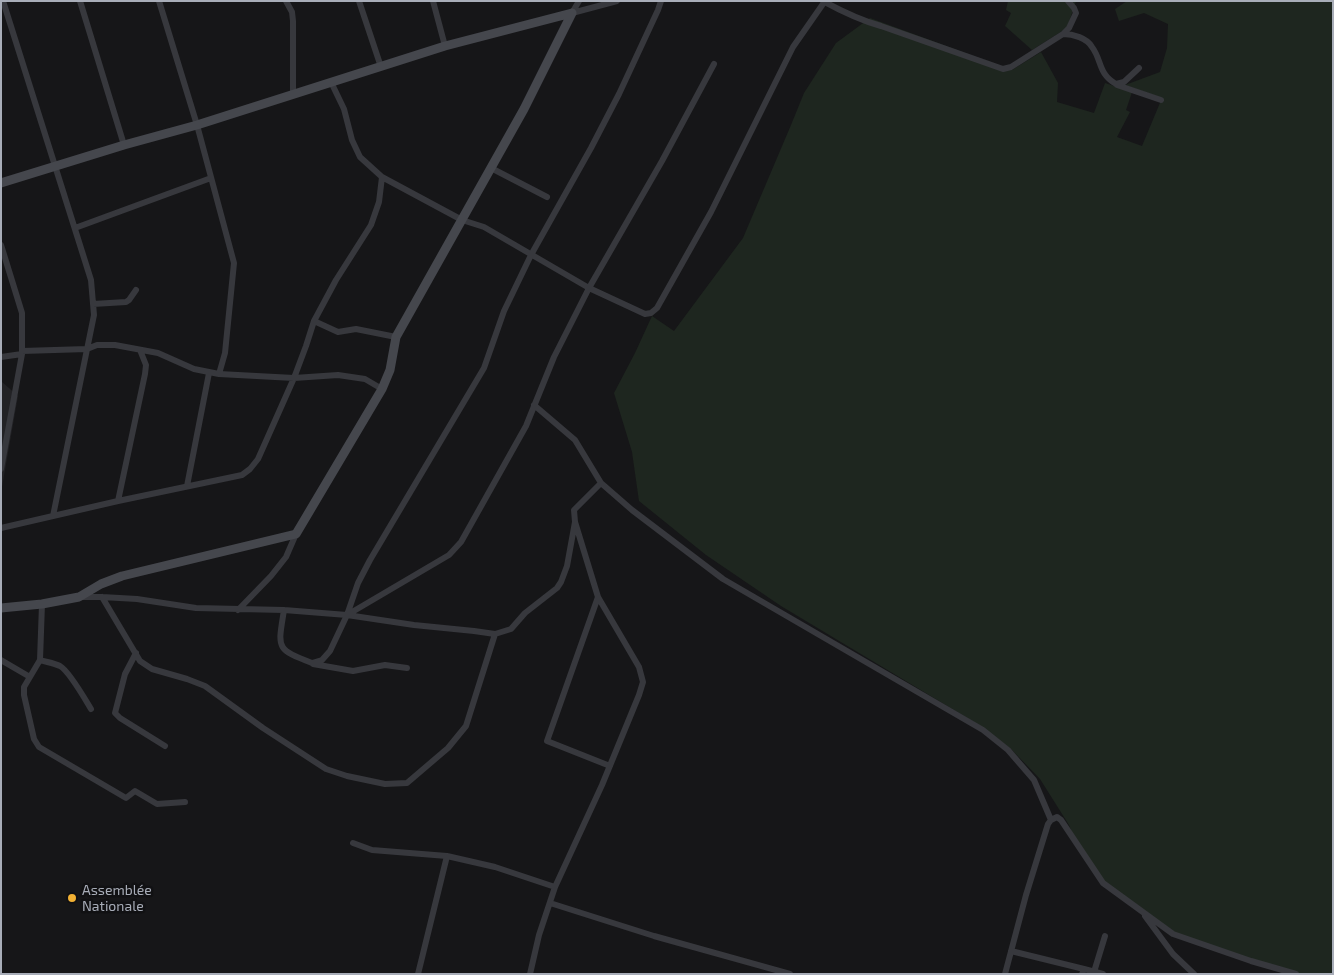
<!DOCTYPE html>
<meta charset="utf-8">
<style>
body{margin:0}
#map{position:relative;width:1334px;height:975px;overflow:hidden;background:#161618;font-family:"Exo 2",sans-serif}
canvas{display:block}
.frame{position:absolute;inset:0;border:2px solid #a8adb8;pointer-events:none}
</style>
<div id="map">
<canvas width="1334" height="975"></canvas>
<div class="frame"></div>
</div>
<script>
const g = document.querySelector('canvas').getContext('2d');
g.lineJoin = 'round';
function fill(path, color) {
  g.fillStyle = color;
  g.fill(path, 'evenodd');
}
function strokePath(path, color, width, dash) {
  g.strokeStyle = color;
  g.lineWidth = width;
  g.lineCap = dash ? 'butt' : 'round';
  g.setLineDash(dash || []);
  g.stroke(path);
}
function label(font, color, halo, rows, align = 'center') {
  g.font = font + ' "Exo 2",sans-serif';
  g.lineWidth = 5;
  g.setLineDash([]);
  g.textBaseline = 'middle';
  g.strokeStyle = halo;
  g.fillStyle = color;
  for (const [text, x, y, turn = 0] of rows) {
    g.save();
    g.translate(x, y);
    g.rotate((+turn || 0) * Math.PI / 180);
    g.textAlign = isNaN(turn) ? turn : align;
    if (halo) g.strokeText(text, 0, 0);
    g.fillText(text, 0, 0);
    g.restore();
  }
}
fill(new Path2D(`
 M1 381 18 396 2 487H1Z`), '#222225');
fill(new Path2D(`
 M1008 1H1076L1067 28 1032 50 1005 26 1011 13 1006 10Z
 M1127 1H1333V974H1297L1173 934 1103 882 1076 842 1069 825 1040 779 1012 750 974 722 781 606 706 555 639 501 632 452 614 393 635 353 652 316 674 331 743 238 791 125 804 93 836 43 870 18 1012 70 1041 52 1058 83 1057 102 1094 113 1105 83 1132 92 1126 110 1130 112 1117 137 1142 146 1162 98 1125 85 1160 72 1167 48 1168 24 1144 13 1119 21 1115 9Z`), '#1e261f');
strokePath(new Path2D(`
 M3 1 91 280 94 315 53 516
 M80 1 124 145
 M159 1 197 125 234 263 225 353 219 374
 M286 1 292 12 293 21V95
 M359 1 381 67
 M433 1 445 46
 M823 1C843 12 860 20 881 26L1003 69 1011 67 1063 34C1073 34 1087 38 1092 47 1102 60 1098 74 1116 84L1124 82 1139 68
 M572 13 617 1
 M572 13 579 1
 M1063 34 1069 28 1076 13 1074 8 1068 1
 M331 82 344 109 352 140 360 157 382 177 462 220 484 227 589 288 645 314 651 313 657 308 711 212 793 47 825 1
 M1117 85 1161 100
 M491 168 547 197
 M75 228 211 178
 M1 245 22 313V354L1 469
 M93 304 126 302 129 300 136 290
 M314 321 338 332 356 329 396 337
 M22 351 87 349 97 345H115L158 353 194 369 219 374 294 378 338 375 365 379 382 389
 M1 357 22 354
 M534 405 575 440 601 483 632 510 723 579 983 730 1008 750 1034 780 1051 820
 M187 486 209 373
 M118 501 145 374 146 365 140 350
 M1 528 118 501 242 475 250 469 258 459 294 378 306 346 314 321 336 280 371 225 379 202 382 177
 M81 597H102L137 599 196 608 284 610 347 615 414 625 474 631 495 634 511 629 525 613 557 588 561 582 567 566 575 522
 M102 597 140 661 152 669 187 679 205 686 263 728 326 769 347 776 385 784 407 783 448 748 466 726 495 634
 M598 597 547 741 610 766
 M42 604 40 660 24 687V695L34 739 39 747 126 798 135 791 157 804 185 802
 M238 610 271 576 286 557 296 534
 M284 610C278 648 275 649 312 663L322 660 330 651 347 615 358 583 370 560 484 368 504 311 531 255 591 148 619 94 658 10 661 1
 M347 615 449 555 461 542 526 426 554 357 589 288 662 161 714 64
 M136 653 125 674 115 713 120 718 165 746
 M1 660 30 677
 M40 660C46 662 54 663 60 666 69 671 85 699 91 709
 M313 664 353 671 385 665 407 668
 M353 843 372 850 447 856 495 867 555 887
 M550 903 654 936 790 974
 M1145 916 1173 954 1194 974
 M1011 951 1084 969 1082 974
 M1084 969 1103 974
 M1094 972 1105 936
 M418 974 447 856
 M530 974 539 935 555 887 602 785 639 695 643 682 639 667 598 597 575 522 574 510 601 483
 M1005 974 1026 895 1048 824 1051 820 1057 817 1061 820 1103 883 1173 934 1251 961 1296 974`), '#37383d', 6);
strokePath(new Path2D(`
 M1 183 124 145 197 125 445 46 572 13
 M1 608 42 604 79 597 101 584 122 576 296 534 382 389 390 370 396 337 524 109 572 13`), '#45474d', 9);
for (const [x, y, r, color] of [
 [72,898,5,"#f2b134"]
]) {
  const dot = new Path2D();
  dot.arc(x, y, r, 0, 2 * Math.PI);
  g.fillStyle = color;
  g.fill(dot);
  strokePath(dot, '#111113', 2);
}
label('14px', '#a8adb8', '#111113', [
 ["Assemblée",82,890],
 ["Nationale",82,906]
], 'left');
</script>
